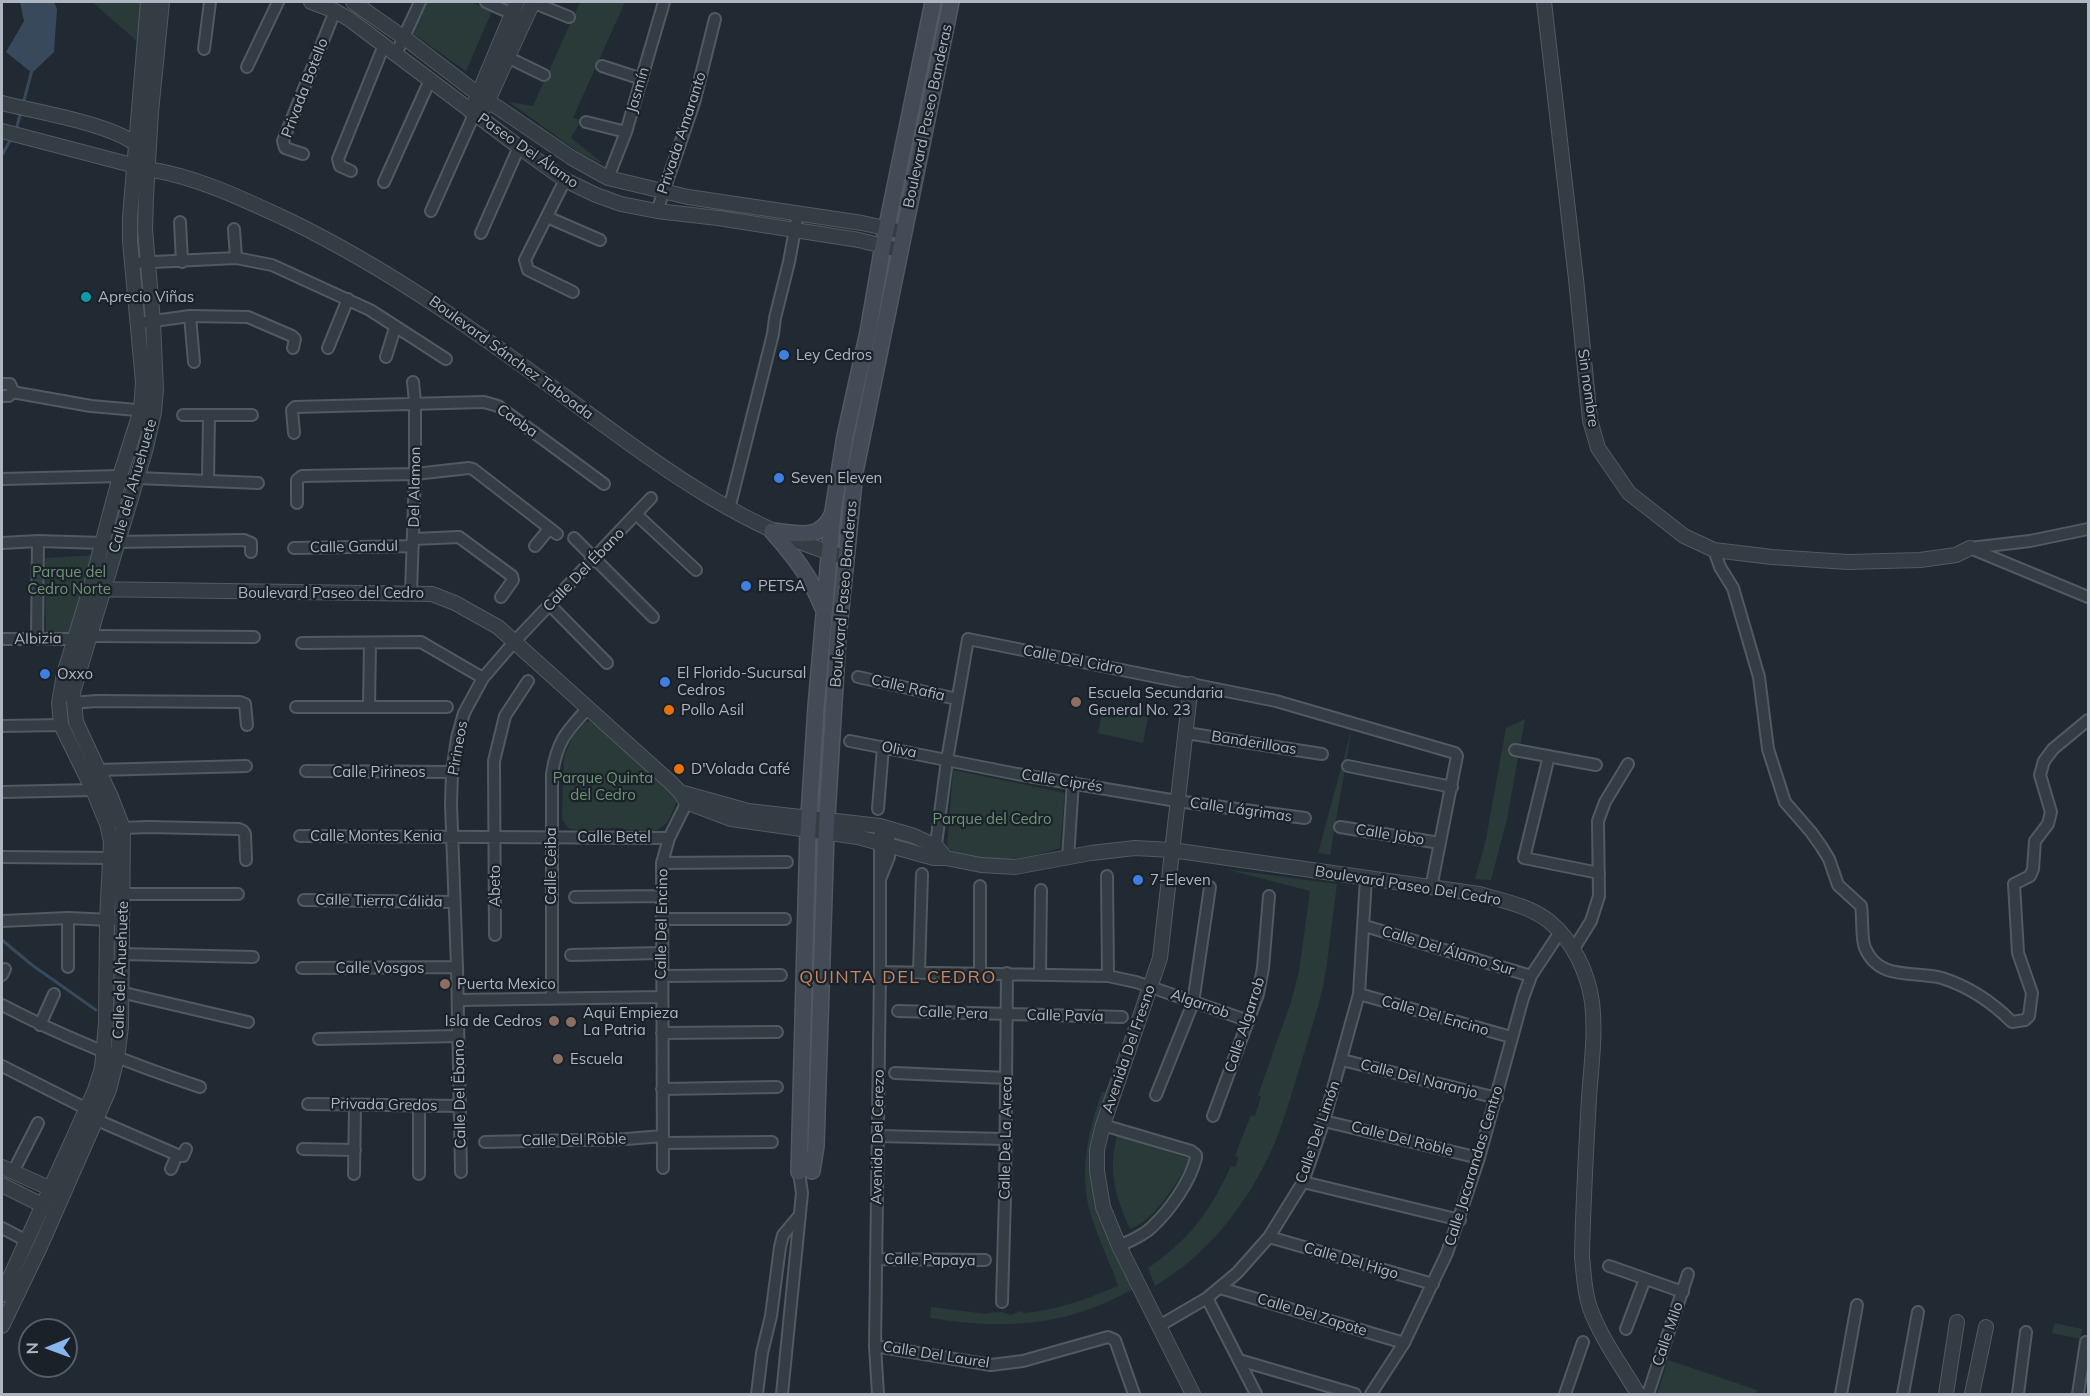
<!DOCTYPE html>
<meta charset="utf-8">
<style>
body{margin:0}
#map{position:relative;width:2090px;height:1396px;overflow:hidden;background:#212a33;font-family:Mulish,sans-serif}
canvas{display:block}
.frame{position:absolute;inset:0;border:3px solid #aeb7c1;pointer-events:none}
.north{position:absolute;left:18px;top:1318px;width:60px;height:60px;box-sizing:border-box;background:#1a2128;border:2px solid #555d65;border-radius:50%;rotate:269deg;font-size:16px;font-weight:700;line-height:24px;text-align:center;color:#aeb7c1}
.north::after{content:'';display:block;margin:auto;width:21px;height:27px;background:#89b6eb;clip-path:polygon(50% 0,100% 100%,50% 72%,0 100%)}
</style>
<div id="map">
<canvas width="2090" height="1396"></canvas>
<div class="frame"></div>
<div class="north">N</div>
</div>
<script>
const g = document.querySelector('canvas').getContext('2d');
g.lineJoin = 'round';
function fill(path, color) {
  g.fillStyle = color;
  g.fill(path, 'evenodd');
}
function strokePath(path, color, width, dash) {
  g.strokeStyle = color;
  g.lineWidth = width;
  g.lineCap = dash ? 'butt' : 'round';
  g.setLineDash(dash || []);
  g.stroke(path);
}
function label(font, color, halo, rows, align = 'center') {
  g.font = font + ' Mulish,sans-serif';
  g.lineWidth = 4.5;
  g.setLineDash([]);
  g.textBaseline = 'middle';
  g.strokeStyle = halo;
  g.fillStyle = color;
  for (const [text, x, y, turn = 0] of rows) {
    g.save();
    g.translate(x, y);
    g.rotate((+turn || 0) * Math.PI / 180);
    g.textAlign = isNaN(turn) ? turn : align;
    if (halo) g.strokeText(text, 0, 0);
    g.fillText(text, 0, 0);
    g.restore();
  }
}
fill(new Path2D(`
 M92 2H144L139 43Z
 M417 2H471L492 11 466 71 405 28Z
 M580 2H625L573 118 581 120 571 138 605 165 580 153 509 102 533 106Z
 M98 555 76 635H46L45 558Z
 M1103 708 1148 717 1143 743 1098 733Z
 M1525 719 1507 819 1491 880 1475 879 1486 839 1506 728Z
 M594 721 657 780 678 798C666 828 664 835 630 830 624 829 617 827 611 828 596 829 583 832 568 828L562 819 564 757 572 738 585 722Z
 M1352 728 1330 855 1318 853Z
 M953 770 1065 793 1060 848C1036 857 993 864 968 857 961 856 954 851 947 848Z
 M1225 869 1337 884C1333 913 1330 941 1326 970 1321 1002 1310 1032 1301 1063 1292 1092 1284 1122 1272 1149 1247 1205 1207 1255 1155 1286L1148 1268C1189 1240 1210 1212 1231 1166L1235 1167 1239 1157 1235 1156 1251 1115 1255 1116 1261 1097 1258 1095 1291 1002 1299 971 1310 891Z
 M1102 1092H1106C1100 1110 1094 1127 1092 1146 1085 1198 1112 1244 1134 1289 1116 1298 1097 1307 1078 1313 1030 1328 979 1326 930 1318L931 1307 987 1314 988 1313 1002 1312 1011 1315 1021 1311 1024 1313C1058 1310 1087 1299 1118 1286 1110 1261 1097 1237 1090 1212 1079 1171 1088 1131 1102 1092Z
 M1117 1135 1190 1159C1178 1182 1155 1220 1130 1229 1115 1195 1108 1172 1117 1135Z
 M2054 1323 2082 1329 2080 1339 2052 1333Z
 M1668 1360 1757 1390 1756 1394H1657Z`), '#293a39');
fill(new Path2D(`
 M20 2H54L57 9 54 52 32 73 6 52 24 21Z`), '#38495b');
strokePath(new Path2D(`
 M23 104 32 70
 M16 130 21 111
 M2 155 11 139
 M2 940 32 965 96 1010`), '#38495b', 3);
const minor = new Path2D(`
 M486 2 524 19
 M532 2 569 17
 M204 49 210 2
 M396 54 420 2
 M507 57 544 75
 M602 66 642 79
 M247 67 278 2
 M586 122 626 132
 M303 154 285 148 283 141 335 11
 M351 171 340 166 338 159 384 45
 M608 178 626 132 664 2
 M565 180 525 260 528 270 573 292
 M384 182 430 80
 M431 211 472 119 471 110
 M657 211 694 103 715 19
 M547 217 600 240
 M180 222 182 262
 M234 229 236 258
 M481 233 519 147
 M132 263 236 258 272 265 370 310 446 359
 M190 316 194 362
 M139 323 190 316 248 317 292 336 295 339 293 348
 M328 348 348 299
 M386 357 395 328
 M2 384H10L13 391 9 396H2
 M12 392 91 406 148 411
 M183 415H252
 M294 433 292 410 295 407 484 402 498 406 604 484
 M137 478 258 483
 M2 479 120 476
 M208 481 209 415
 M297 503V480L302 476 415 474 469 468 473 469 557 534
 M729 509 773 334 775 318 789 262 798 213
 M637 515 696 570
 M574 538 653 617
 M414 539 459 537 512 576 513 580 501 597
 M116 542 244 540 251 543V552
 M2 543 38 541 103 543
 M535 546 549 529
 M294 548 413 546
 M1970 548 2088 597
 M1970 548 2030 541 2088 529
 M1714 550 1720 567 1733 588 1759 677 1768 749 1785 802 1811 832 1821 846 1829 859 1838 885 1861 906C1863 917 1861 939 1865 948 1880 982 1913 970 1942 978 1970 987 1992 1002 2012 1022L2025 1020 2029 1016 2032 993 2018 953 2014 884 2030 876 2033 869 2035 841 2048 824 2051 812 2040 775 2044 761 2053 749 2088 720
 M411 593 415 474V402L413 382
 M550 605 607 663
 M90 636 254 637
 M2 639H74
 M37 639 38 541
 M302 643 421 642 483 678
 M858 677 957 699
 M73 703 96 701 240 702 245 704 247 725
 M296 707H447
 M369 707 370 643
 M2 726 61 725
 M1186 733 1322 754
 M850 741 1017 774 1177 801 1305 818
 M1515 750 1596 765
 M1549 756 1524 858 1599 873
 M1348 766 1452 787
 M97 770 246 766
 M306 771 452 772
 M2 792 93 790
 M878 809 883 747
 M1340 827 1440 843
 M123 828 148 827 239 829 243 831 245 834 246 860
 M300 836 669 838
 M935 852 947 760 968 639 1276 701 1455 753 1457 756 1431 888
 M2 857 110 858
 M1068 858 1073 782
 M662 863 787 862
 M1107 876 1108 976
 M881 877 889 857V829
 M123 894H238
 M575 897 661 896
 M304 900 453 902
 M68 918V967
 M661 919H785
 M2 921 68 918 112 920
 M1365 926 1531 976
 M495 935 494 761 505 716 528 681
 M1573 950 1591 921 1599 896 1598 821 1605 802 1628 764
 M122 954 253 957
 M571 955 661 953
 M302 968 457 967
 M880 972 1108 976 1136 982 1249 1021
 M919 972 922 874
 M980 972V886
 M1040 974 1041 890
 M2 975 5 969
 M661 976 781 975
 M120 992 248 1022
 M1359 994 1511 1037
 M552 999V774C557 741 566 732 588 708
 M458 1000 661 997
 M2 1005C67 1039 130 1064 200 1087
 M898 1011 1122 1017
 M40 1025 54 994
 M662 1033 777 1032
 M319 1039 458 1036
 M1342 1060 1497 1098
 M2 1066 87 1109
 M895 1073 1007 1078
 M662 1089 777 1087
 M1156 1095 1193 1003 1210 887
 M308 1104 460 1106
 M1213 1116 1258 994 1263 968 1269 896
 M97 1120 180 1156H183L186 1149
 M1324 1121 1479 1158
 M1103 1125 1191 1151 1196 1155V1158C1190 1182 1170 1210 1152 1227 1143 1236 1130 1241 1119 1246
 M878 1136 1005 1139
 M485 1142 626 1139 663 1136
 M663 1143 772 1142
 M303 1149 355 1150
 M663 1168 662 863 669 838 690 796
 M171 1169 177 1155
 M13 1172 38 1123
 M461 1172 457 967 451 804 452 772 457 738 464 713 483 678 515 641 651 498
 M354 1174 355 1105
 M419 1174V1105
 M1303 1182 1460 1220
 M2 1228 27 1241
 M1269 1237 1433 1284
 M876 1259 985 1260
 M1609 1266 1683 1292
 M1220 1288 1404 1343
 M1207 1298 1256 1394
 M1002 1302 1005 1196 1007 973
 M1159 1326 1207 1298 1237 1273 1269 1237 1303 1182 1324 1121 1359 994 1366 878
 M1626 1329 1645 1279
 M875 1346 991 1365 1023 1361 1108 1337 1115 1340 1134 1394
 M1239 1360 1355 1394
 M757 1394 762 1353 771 1316 780 1247 783 1235 799 1216
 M782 1394 802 1193 799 1172
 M878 1394 875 1346 880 972V826
 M1371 1394 1404 1343 1447 1253 1479 1158 1523 998 1531 976 1560 932
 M1565 1394 1583 1342
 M1648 1394 1688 1274
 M1841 1394 1857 1305
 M1903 1394 1918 1312
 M2018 1394 2026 1332
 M2078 1394 2086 1342`);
const tertiary = new Path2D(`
 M311 2 335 11 349 19 519 147 565 180 596 195 621 204 657 211 718 218 859 240 899 250
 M353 2 410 42 478 94 572 158 608 178 688 197 862 223 903 232
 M1544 2 1576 279 1590 420 1598 448 1629 493 1684 536 1714 550 1772 557 1848 562 1920 560 1956 555 1970 548
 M475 102 517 2
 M2 103C36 112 115 124 139 147
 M485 107 533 2
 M2 131 147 169C195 176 241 198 284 218 391 269 487 339 582 409 664 469 746 530 845 557
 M90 589 432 594 455 603 498 627 670 782 680 792 686 802 731 819 858 837 934 858H946L981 865 1015 867 1091 853 1135 848 1172 850 1479 894C1504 901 1530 906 1550 922 1573 941 1588 973 1592 1002 1596 1033 1591 1067 1589 1098 1586 1151 1583 1204 1582 1257 1584 1274 1584 1292 1590 1308 1601 1339 1622 1366 1638 1394
 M1191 684 1160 958 1103 1125 1097 1150V1171L1103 1207 1119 1246 1193 1394
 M680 792 748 811 880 826 914 836 936 846 946 858
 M2 1167 56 1191
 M2 1185 48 1208
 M2 1295 95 1090 102 1068 106 1023 107 920 111 841 107 824 93 790 61 725 59 703 64 674 90 589 120 476 141 410 143 382 130 241V217L148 2
 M2 1326 40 1247 109 1090 117 1058 121 1027 123 828 111 797 76 722 73 692 146 448 154 412 156 390 153 321 145 229 146 197 151 112 162 2
 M1946 1394 1957 1322
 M1972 1394 1986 1327`);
const secondary = new Path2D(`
 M772 531C794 556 810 576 823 608
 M772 531C797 533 819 542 832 515
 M812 1171 816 1146 826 833 838 637 855 472 951 2
 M799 1172 808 830 816 707 833 511 845 436 868 332 883 245 933 2`);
strokePath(minor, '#515a62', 14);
strokePath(tertiary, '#515a62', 16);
strokePath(secondary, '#515a62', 18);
strokePath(minor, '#343c44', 10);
strokePath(tertiary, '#343c44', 14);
strokePath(secondary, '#424b56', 15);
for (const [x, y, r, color] of [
 [86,297,6,"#0f9aa8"],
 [784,355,6,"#3f7fe0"],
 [779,478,6,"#3f7fe0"],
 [746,586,6,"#3f7fe0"],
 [45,674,6,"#3f7fe0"],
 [665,682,6,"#3f7fe0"],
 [1076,702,6,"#8d6e63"],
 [669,710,6,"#e8710a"],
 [679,769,6,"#e8710a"],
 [1138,880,6,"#3f7fe0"],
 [445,984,6,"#8d6e63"],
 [554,1021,6,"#8d6e63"],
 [571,1022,6,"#8d6e63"],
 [558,1059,6,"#8d6e63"]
]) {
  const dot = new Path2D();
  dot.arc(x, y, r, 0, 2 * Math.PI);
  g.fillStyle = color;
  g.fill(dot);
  strokePath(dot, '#1a2128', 2);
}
label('15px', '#aeb7c1', '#1a2128', [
 ["Privada Botello",305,88,-69],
 ["Jasmín",638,90,-74],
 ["Boulevard Paseo Banderas",928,116,-78],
 ["Privada Amaranto",682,133,-72],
 ["Paseo Del Álamo",528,151,35],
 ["Boulevard Sánchez Taboada",511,358,36],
 ["Sin nombre",1588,388,82],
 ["Caoba",517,421,35],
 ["Calle del Ahuehuete",133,486,-74],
 ["Del Alamon",415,487,-89],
 ["Calle Gandul",354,547,-1],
 ["Calle Del Ébano",584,570,-46],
 ["Boulevard Paseo del Cedro",331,593],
 ["Boulevard Paseo Banderas",844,594,-85],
 ["Albizia",38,639,-1],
 ["Calle Del Cidro",1073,660,11],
 ["Calle Rafia",908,688,13],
 ["Banderilloas",1254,743,9],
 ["Pirineos",458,748,-80],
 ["Oliva",899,750,11],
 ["Calle Pirineos",379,772],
 ["Calle Ciprés",1062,781,9],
 ["Calle Lágrimas",1241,810,8],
 ["Calle Jobo",1390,835,9],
 ["Calle Montes Kenia",376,836],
 ["Calle Betel",614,837],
 ["Calle Ceiba",551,866,-90],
 ["Abeto",495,886,-90],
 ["Boulevard Paseo Del Cedro",1408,886,9],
 ["Calle Tierra Cálida",379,901,1],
 ["Calle Del Encino",662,924,-89],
 ["Calle Del Álamo Sur",1448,951,17],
 ["Calle Vosgos",380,968],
 ["Calle del Ahuehuete",121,970,-88],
 ["Algarrob",1200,1004,19],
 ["Calle Pera",953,1013,2],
 ["Calle Pavía",1065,1016,1],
 ["Calle Del Encino",1435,1016,16],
 ["Calle Algarrob",1245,1025,-72],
 ["Avenida Del Fresno",1129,1049,-71],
 ["Calle Del Naranjo",1419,1079,14],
 ["Calle Del Ëbano",460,1094,-91],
 ["Privada Gredos",384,1105,1],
 ["Calle Del Limón",1318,1132,-71],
 ["Avenida Del Cerezo",878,1137,-89],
 ["Calle De La Areca",1006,1138,-89],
 ["Calle Del Roble",1402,1139,14],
 ["Calle Del Roble",574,1140,-1],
 ["Calle Jacarandas Centro",1474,1166,-73],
 ["Calle Papaya",930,1260,1],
 ["Calle Del Higo",1351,1261,16],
 ["Calle Del Zapote",1312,1315,17],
 ["Calle Milo",1668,1334,-71],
 ["Calle Del Laurel",936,1355,9]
]);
label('15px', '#aeb7c1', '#1a2128', [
 ["Aprecio Viñas",98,297],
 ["Ley Cedros",796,355],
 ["Seven Eleven",791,478],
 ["PETSA",758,586],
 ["El Florido-Sucursal",677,673],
 ["Cedros",677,690],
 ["Oxxo",57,674],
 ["Escuela Secundaria",1088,693],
 ["General No. 23",1088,710],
 ["Pollo Asil",681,710],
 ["D'Volada Café",691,769],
 ["7-Eleven",1150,880],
 ["Puerta Mexico",457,984],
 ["Aqui Empieza",583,1013],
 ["La Patria",583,1030],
 ["Isla de Cedros",542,1021,"right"],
 ["Escuela",570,1059]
], 'left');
label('15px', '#709476', '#1a2128', [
 ["Parque del",69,572],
 ["Cedro Norte",69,589],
 ["Parque Quinta",603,778],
 ["del Cedro",603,795],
 ["Parque del Cedro",992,819]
]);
g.letterSpacing = '1.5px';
label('18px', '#c68764', '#1a2128', [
 ["QUINTA DEL CEDRO",898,978]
]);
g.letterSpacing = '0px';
</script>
